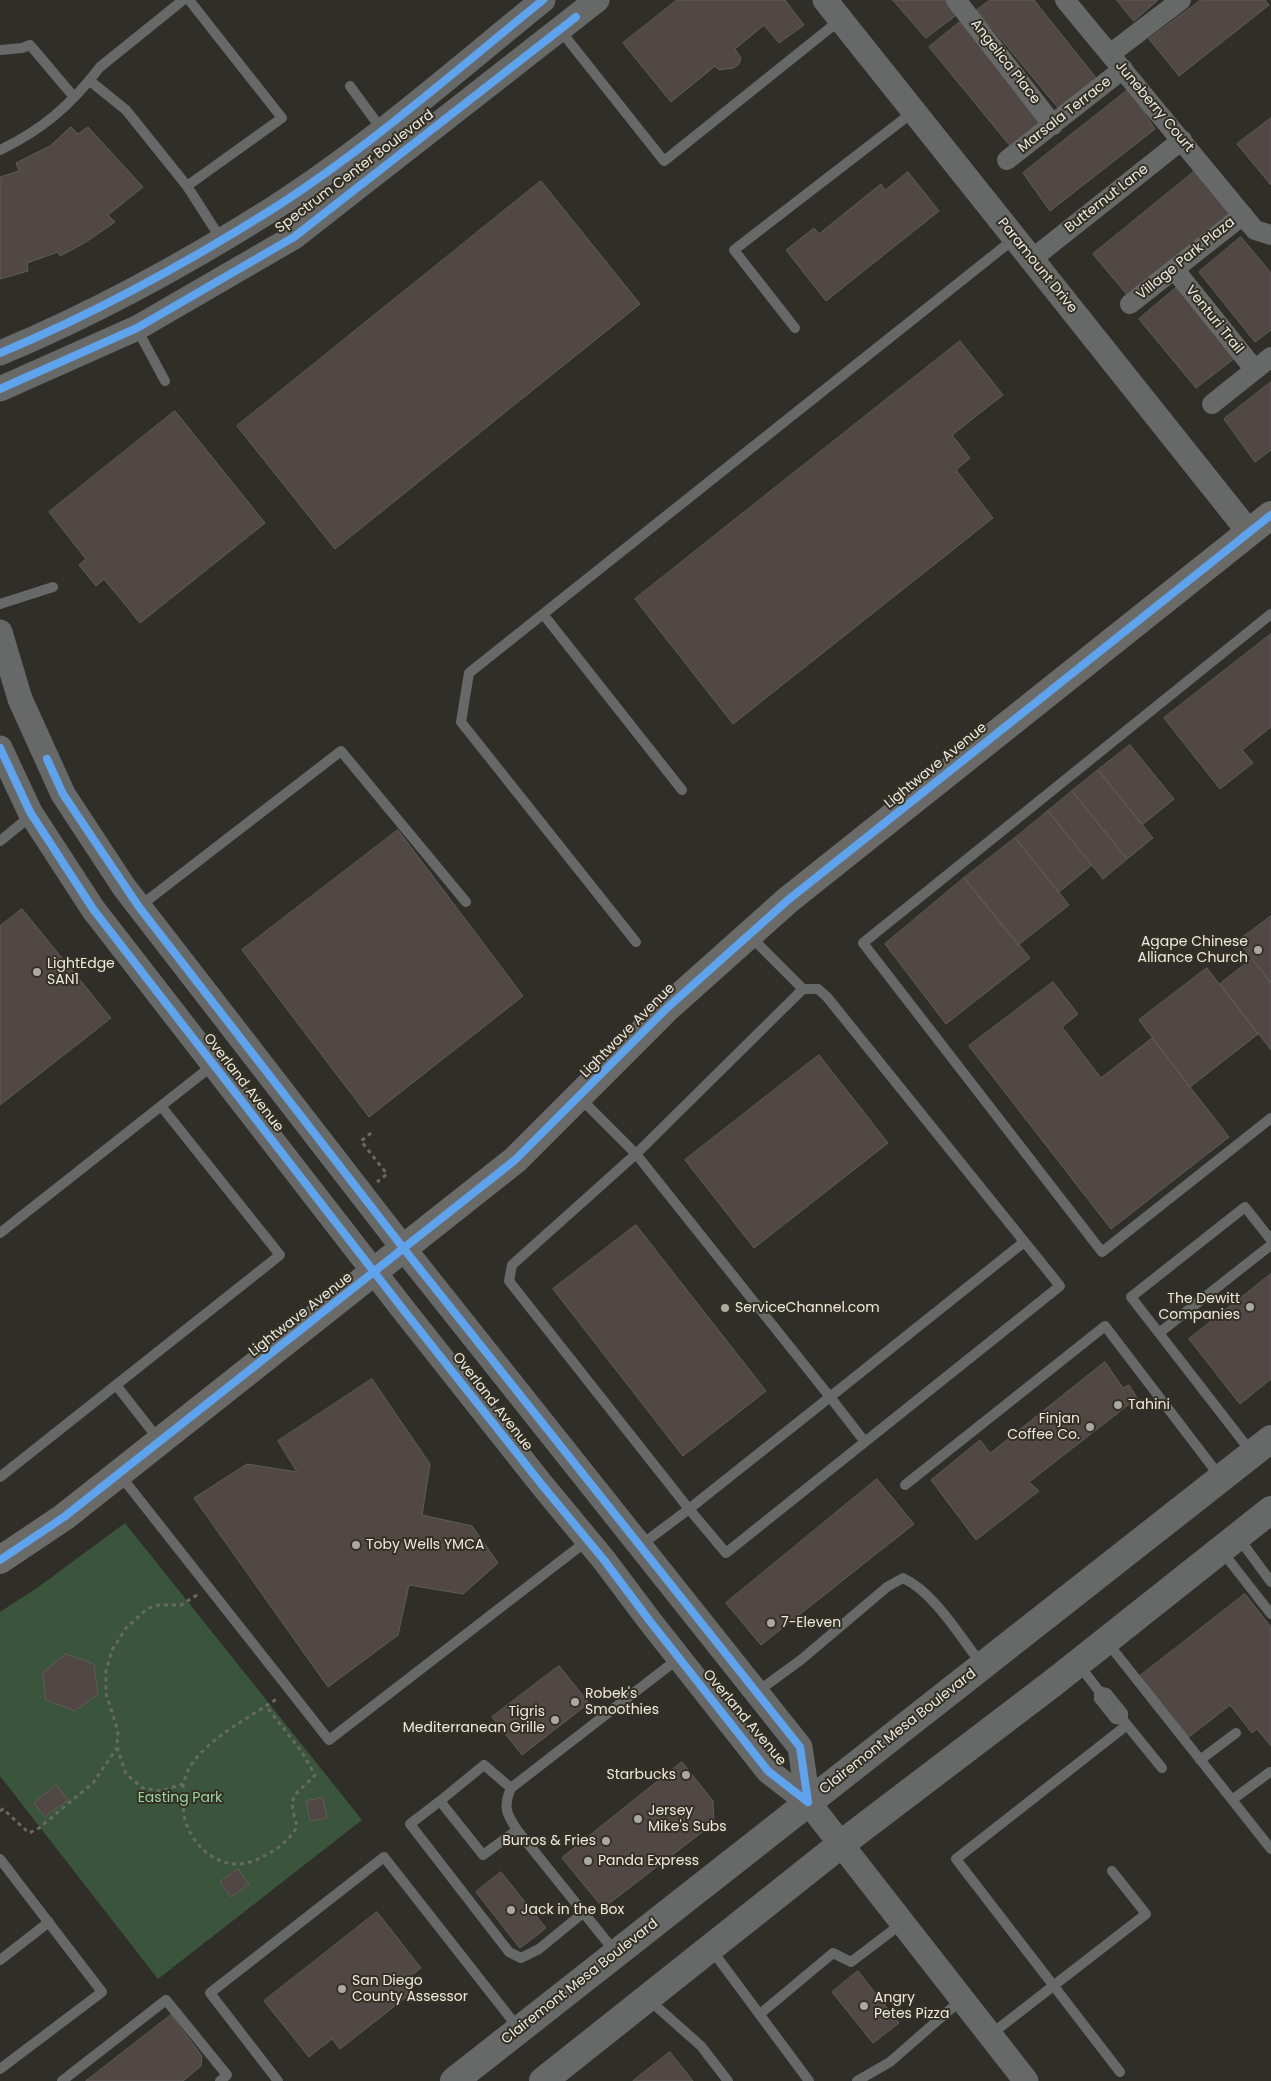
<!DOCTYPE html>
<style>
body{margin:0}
canvas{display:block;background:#302e28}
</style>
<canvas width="1271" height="2081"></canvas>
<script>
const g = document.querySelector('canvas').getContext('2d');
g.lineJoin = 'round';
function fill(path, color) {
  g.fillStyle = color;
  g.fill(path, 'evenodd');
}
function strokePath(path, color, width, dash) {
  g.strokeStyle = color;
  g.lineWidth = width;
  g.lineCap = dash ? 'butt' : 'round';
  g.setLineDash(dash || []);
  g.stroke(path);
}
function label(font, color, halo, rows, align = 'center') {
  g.font = font + ' Poppins,sans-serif';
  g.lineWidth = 4;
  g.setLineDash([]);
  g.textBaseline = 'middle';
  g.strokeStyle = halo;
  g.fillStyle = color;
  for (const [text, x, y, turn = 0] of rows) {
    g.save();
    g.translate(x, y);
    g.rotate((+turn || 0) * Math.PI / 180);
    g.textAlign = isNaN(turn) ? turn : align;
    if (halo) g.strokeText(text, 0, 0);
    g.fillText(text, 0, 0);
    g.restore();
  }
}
fill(new Path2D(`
 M125 1523 362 1820 158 1979 0 1776V1612L37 1588Z`), '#3a553b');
const building = new Path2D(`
 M677 0H785L804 25 779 43 764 25 735 49 741 58 739 64 734 68 719 70 715 66 671 102 623 43Z
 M893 0H949L959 13 926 38Z
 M990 0H1034L1097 79 1059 109 977 10Z
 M1117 0H1158L1134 21Z
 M1201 0H1265L1269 5 1179 76 1149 39Z
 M965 18 1045 121 1011 147 929 47Z
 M1129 89 1155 129 1050 211 1023 173Z
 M1271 118V185L1237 144Z
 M71 127 78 134 88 127 143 187 108 215 115 222 86 242 60 256 58 252 27 263 28 271 0 279V177L19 171 16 163 50 146Z
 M1195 171 1230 214 1128 296 1093 254Z
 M908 172 939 211 826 301 786 250 814 228 819 234 881 184 885 190Z
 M541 181 640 304 335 549 237 426Z
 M1241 237 1271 273V330L1255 342 1199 272Z
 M1177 287 1235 358 1196 388 1139 319Z
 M960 341 1003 395 952 435 970 458 956 470 993 518 733 724 635 599Z
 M1271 382V450L1255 462 1224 419Z
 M175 411 265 523 140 623 104 579 96 586 79 565 86 559 49 512Z
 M1271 634V727L1242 750 1253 763 1220 789 1164 718Z
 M1130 745 1174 799 1142 825 1098 770Z
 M1098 770 1153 838 1127 859 1072 791Z
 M1072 791 1127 859 1103 879 1048 811Z
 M1048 811 1092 865 1059 892 1015 838Z
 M398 830 523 996 369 1117 242 950Z
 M1015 838 1069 905 1018 945 964 878Z
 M964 878 1030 958 946 1024 885 944Z
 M22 909 111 1018 0 1105V926Z
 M1271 916V983L1238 941Z
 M1252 959 1271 983V1050L1220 984Z
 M1207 968 1258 1034 1190 1087 1139 1020Z
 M1053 982 1078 1014 1062 1027 1101 1078 1152 1038 1229 1137 1111 1229 969 1046Z
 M819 1055 888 1143 754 1248 685 1160Z
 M636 1225 766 1391 683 1456 553 1289Z
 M1271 1274V1379L1240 1404 1189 1339Z
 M1105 1362 1123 1388 1129 1385 1137 1398 1029 1482 1039 1491 976 1540 931 1480 980 1440 990 1453Z
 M372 1379 430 1464 422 1515 472 1526 498 1563 463 1594 409 1585 398 1635 328 1687 194 1498 247 1464 297 1472 278 1441Z
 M877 1479 914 1524 761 1645 726 1603Z
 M1245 1594 1271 1627V1746L1257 1729 1252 1733 1230 1705 1189 1737 1140 1676Z
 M66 1654 94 1664 98 1694 75 1711 46 1700 43 1673Z
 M559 1666 589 1703 522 1755 492 1717Z
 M682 1762 713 1801 714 1823 603 1908 562 1858Z
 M56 1785 68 1800 45 1817 34 1803Z
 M323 1798 327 1818 310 1821 306 1801Z
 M238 1869 249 1884 231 1897 220 1882Z
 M501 1872 546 1928 520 1948 476 1892Z
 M377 1912 421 1968 401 1984 410 1994 340 2049 332 2039 309 2057 264 2001Z
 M858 1971 899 2023 873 2043 832 1992Z
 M171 2015 202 2056 201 2066 183 2081H86Z
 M670 2052 693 2081H633Z`);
fill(building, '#514744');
strokePath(building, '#605c5a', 1);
strokePath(new Path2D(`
 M371 1133 361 1141 387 1174 377 1182
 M197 1595 181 1605H158L147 1609 126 1628 112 1650 106 1671V1694L118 1731 117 1747 126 1774 143 1788 161 1791 183 1784C186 1777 188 1768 193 1762 215 1734 249 1718 278 1698
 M183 1784C184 1794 183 1805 184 1815 189 1844 219 1872 250 1862 255 1861 260 1858 264 1856 278 1849 291 1839 297 1826 287 1792 294 1798 315 1775L302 1752 266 1706
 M0 1811 3 1809 29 1833 39 1828 93 1783 117 1748`), '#686866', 3, [4, 4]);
strokePath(new Path2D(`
 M189 0 282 118 187 186 221 239
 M560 30 664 161 840 20
 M0 50 22 48 30 45 74 97
 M90 81 126 110 187 186
 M350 86 382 130
 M0 150C42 130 71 105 100 67L183 0
 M795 328 734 250 913 112
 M137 329 165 381
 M0 604 53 587
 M543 614 682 790
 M1271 614 863 943 1102 1252 1271 1118
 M0 841 32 815
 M140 906 341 751 466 902
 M636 942 461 722 469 673 1015 238
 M579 1097 636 1154 803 989 750 936
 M0 1233 213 1065
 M1159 1333 1271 1245
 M116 1385 159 1440
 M865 1442 830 1397 1024 1242
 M1252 1453 1131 1297 1245 1207 1271 1240
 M120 1475 329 1740 588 1540
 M0 1477 280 1255 161 1106
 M905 1485 1105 1326 1221 1478
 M1238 1537 1271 1582
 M641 1545 689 1509 509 1281 512 1265 636 1154 830 1397 689 1509 726 1553 1060 1286 827 997 818 989H803
 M1221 1550 1271 1614
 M1107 1642 1271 1849
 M1079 1665 1099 1691V1699L1115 1719 1123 1720
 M1099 1691 1107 1693 1123 1713V1720L1162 1768
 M757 1692 802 1659 887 1587 903 1578C934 1592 961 1638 982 1665
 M1200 1760 1236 1733
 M511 1788 484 1765 440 1801 483 1855 517 1830
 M1232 1800 1270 1772
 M440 1801 410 1824 509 1952 521 1958 539 1949 583 1913
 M0 1859 102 1992 0 2069
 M711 1949 809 2081
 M616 1953 517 1830C506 1813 503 1807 511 1788L679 1658
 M0 1960 49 1922
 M648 1999 701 2046 728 2081
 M760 2014 833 1953 851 1962 901 1924
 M990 2035 1146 1914 1112 1871
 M1120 2072 956 1859 1127 1725
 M62 2081 166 2000 227 2075 220 2081
 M278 2081 210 1993 384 1857 519 2029
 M857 2081 890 2062 961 2000`), '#676969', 10);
strokePath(new Path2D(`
 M956 0 1053 125
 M1065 0 1255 230 1271 235
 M1110 54 1181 0
 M1007 160 1123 69
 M1032 259 1182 140
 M1174 269 1255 370
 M1130 304 1243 215
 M1212 404 1271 357`), '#676969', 20);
strokePath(new Path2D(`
 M825 0 1249 532
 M0 353C94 314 185 264 271 210 367 149 455 71 543 0
 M0 389 137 328 294 237 597 0
 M0 632 20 699 63 794 124 887 404 1249 800 1747 808 1802
 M0 748 30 812 93 909 402 1308 542 1485 604 1560 649 1620 768 1771 808 1802 1026 2081`), '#676969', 25);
strokePath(new Path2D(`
 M0 1560 64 1517 515 1160 667 1008 788 900 1271 515`), '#6a6a69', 28);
strokePath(new Path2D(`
 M454 2081 1271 1439
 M543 2081 840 1845 1053 1683 1271 1510`), '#676968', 28);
strokePath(new Path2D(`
 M0 353C94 314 185 264 271 210 367 149 455 71 543 0
 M0 389 137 328 294 237 576 17
 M0 748 30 812 93 909 402 1308 542 1485 604 1560 649 1620 768 1771 808 1802
 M47 759 63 794 139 907 404 1249 800 1747 808 1802
 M0 1560 64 1517 515 1160 667 1008 788 900 1271 515`), '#60a3ed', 8);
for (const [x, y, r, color] of [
 [1258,950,5,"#aaa8a1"],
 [37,972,5,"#aaa8a1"],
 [1250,1307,5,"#aaa8a1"],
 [725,1308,5,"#aaa8a1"],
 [1118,1405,5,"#aaa8a1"],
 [1090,1427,5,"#aaa8a1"],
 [356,1545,5,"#aaa8a1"],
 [771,1623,5,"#aaa8a1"],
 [575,1702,5,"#aaa8a1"],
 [555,1720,5,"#aaa8a1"],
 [686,1775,5,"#aaa8a1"],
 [638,1819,5,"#aaa8a1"],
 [606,1841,5,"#aaa8a1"],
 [588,1861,5,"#aaa8a1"],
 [511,1910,5,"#aaa8a1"],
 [342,1989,5,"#aaa8a1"],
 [864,2006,5,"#aaa8a1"]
]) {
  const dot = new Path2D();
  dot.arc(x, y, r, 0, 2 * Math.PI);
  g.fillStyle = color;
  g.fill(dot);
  strokePath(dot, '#343024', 2);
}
label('14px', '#ece9e2', '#343024', [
 ["Angelica Place",1005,62,52],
 ["Juneberry Court",1154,107,50],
 ["Marsala Terrace",1065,115,-38],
 ["Spectrum Center Boulevard",355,172,-37],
 ["Butternut Lane",1107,199,-38],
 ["Village Park Plaza",1186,259,-39],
 ["Paramount Drive",1037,266,51],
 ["Venturi Trail",1214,320,51],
 ["Lightwave Avenue",936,766,-39],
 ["Lightwave Avenue",628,1031,-45],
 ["Overland Avenue",243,1083,52],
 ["Lightwave Avenue",301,1315,-38],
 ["Overland Avenue",492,1402,52],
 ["Overland Avenue",744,1718,50],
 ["Clairemont Mesa Boulevard",898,1732,-38],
 ["Clairemont Mesa Boulevard",580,1982,-38]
]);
label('14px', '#ece9e2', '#343024', [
 ["Agape Chinese",1248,942,"right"],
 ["Alliance Church",1248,958,"right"],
 ["LightEdge",47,964],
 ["SAN1",47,980],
 ["The Dewitt",1240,1299,"right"],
 ["Companies",1240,1315,"right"],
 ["ServiceChannel.com",735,1308],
 ["Tahini",1128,1405],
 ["Finjan",1080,1419,"right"],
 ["Coffee Co.",1080,1435,"right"],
 ["Toby Wells YMCA",366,1545],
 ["7-Eleven",781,1623],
 ["Robek's",585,1694],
 ["Smoothies",585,1710],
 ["Tigris",545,1712,"right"],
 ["Mediterranean Grille",545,1728,"right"],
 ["Starbucks",676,1775,"right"],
 ["Jersey",648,1811],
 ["Mike's Subs",648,1827],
 ["Burros & Fries",596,1841,"right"],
 ["Panda Express",598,1861],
 ["Jack in the Box",521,1910],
 ["San Diego",352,1981],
 ["County Assessor",352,1997],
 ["Angry",874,1998],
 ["Petes Pizza",874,2014]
], 'left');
label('14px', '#9bd59f', '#343024', [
 ["Easting Park",180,1798]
]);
</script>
